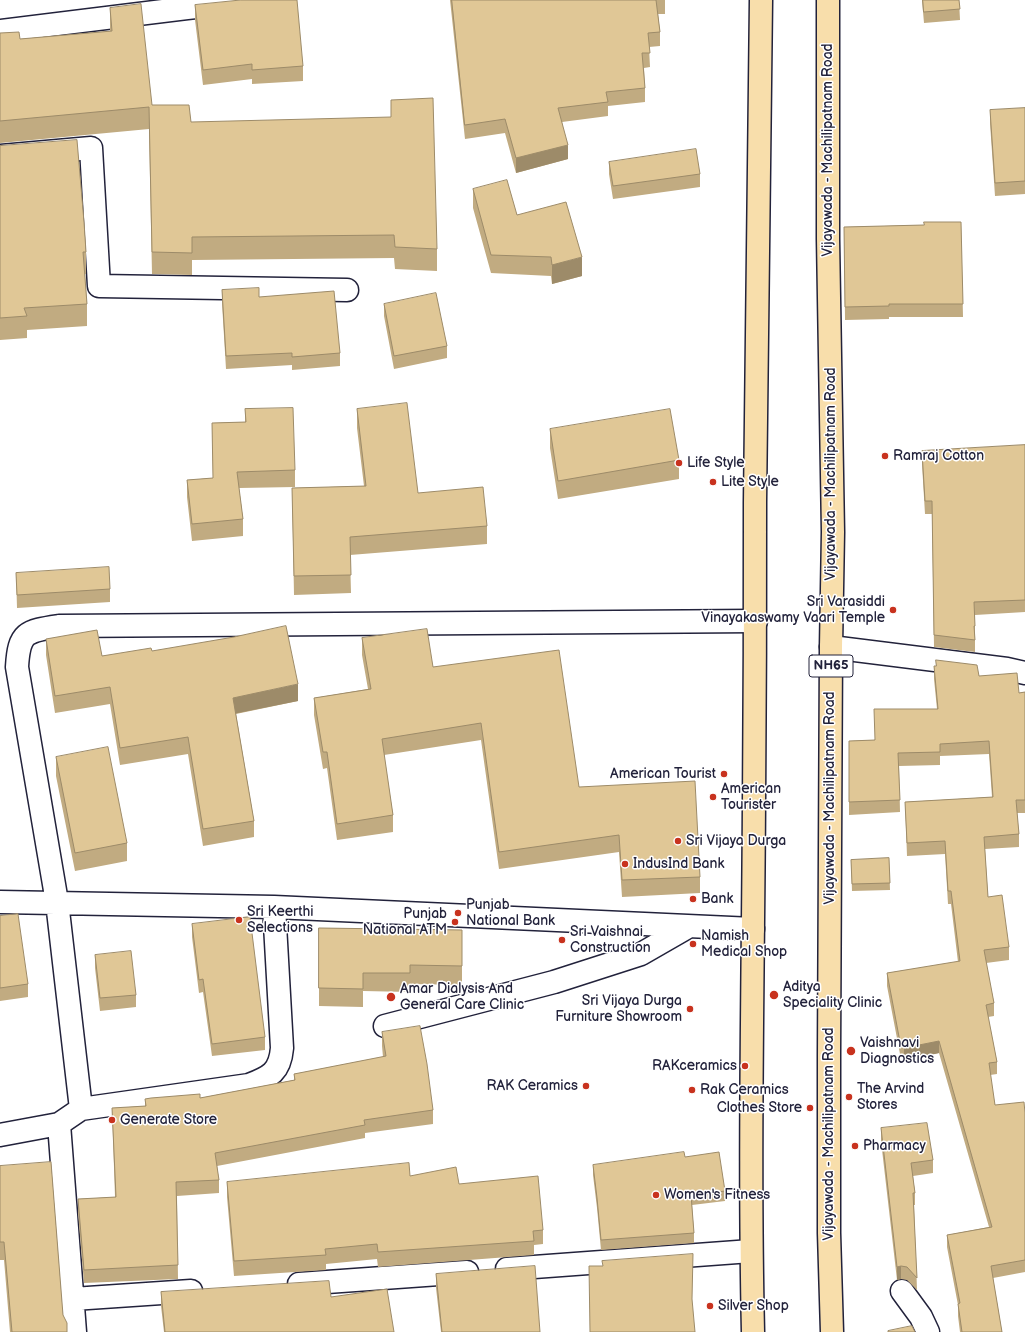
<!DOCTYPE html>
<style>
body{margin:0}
canvas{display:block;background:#fff}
</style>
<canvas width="1025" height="1332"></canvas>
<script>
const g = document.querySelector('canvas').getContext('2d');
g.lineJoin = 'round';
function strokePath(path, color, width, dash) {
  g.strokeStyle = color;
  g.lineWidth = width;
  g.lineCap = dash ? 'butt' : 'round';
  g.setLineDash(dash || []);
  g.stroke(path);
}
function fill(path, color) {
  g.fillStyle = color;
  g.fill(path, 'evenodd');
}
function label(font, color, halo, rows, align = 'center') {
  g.font = font + ' "Balsamiq Sans",sans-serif';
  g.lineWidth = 3;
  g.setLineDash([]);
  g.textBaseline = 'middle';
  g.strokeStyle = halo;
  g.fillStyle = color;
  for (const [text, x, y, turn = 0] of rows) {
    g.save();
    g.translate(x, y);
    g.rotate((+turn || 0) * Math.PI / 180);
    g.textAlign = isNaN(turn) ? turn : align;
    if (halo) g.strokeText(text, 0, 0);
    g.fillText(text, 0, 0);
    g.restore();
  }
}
const minor = new Path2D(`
 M0 31 187 8 258 0
 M0 156 91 148 99 286 347 290
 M831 647 1007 669 1025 673
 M0 902 274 907 753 929
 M385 1026 554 982 641 954 688 927
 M81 1109 249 1085C270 1077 280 1072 282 1048L274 907
 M0 1135 59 1124
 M507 1269 751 1251
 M299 1284 467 1272
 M902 1291 921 1317 928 1332
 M73 1299 191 1291
 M75 1332 59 1124 81 1109 57 902 17 667C19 632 26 631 59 626L756 621`);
const highway = new Path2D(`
 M828 0V239L833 532 831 647 829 1054V1233L832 1332
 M753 1332C749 1156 753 979 754 803 755 703 755 602 755 502 756 335 760 167 761 0`);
strokePath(minor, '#22223b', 25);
strokePath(highway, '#22223b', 25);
strokePath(minor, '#fff', 22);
strokePath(highway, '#f8deab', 22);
fill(new Path2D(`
 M450 0H665V14H658L660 32V46L649 47 650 67 644 68 645 88V102L608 106V116L562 122 568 159 516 173 505 133 465 139Z
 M922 0H959L960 20 924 23Z
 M195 5 303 66V81L252 84V79L203 85 195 20Z
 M110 8 152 105 191 122 437 249V271L395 269 394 258 192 260V275L152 274 149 129 0 143V33L20 39 110 31Z
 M1025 108V194L995 196 990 123V110Z
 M0 146 86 252V274H85L87 304V326L27 330V338L0 340Z
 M609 162 700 174V187L613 199 609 174Z
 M473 189 517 215 582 276 552 284 551 276 491 273 473 208Z
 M961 222 963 317H889V319L845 320 844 227 924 225Z
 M222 290 259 297 340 353V366L292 370V365L226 369 222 303Z
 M384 304 447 346V358L394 369 384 316Z
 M245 409 295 470V487L239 488 243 519V536L192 541 187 497V480L213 478 212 423 245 422Z
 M357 409 418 493 487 526V544L350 555 351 593 294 595 292 488 364 486 357 428Z
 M550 429 679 460V479L558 499 550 448Z
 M1025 445V612L975 615V652L934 647 932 514H925L922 464V451Z
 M16 573 110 589V602L17 608Z
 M362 638 433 667 579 787 700 877V893L622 897 619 852 499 869 481 740 384 755 393 815V832L337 840 327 768 323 769 314 715V698L368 689 362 655Z
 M46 639 102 656 152 651 298 701 236 714 254 821V837L203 846 188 754 120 765 110 704 55 713 46 655Z
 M934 666 979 676 1019 693 1025 692V813H1017L1019 834V847L985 849 988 897 1009 947V960L986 963 994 1003V1016L988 1017 997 1062V1074L990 1075 995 1105 1025 1113V1272L993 1278 1002 1332H960L958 1316V1305L947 1247V1235L989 1227 939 1053 904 1061 903 1054H900L887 986V973L958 962 951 904H948L945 854 907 856 905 802 992 797 989 754 940 756V765L899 766 900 812 849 815V741L874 740 937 709 934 679Z
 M56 757 127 843V861L75 871 56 776Z
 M889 858 890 890 852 891 851 860Z
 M0 916 28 984V997L0 1001Z
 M192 924 265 1037V1050L212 1056 203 992 199 993 192 937Z
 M319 928 462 930V985L410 984V992L363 991V1007L319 1006Z
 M95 955 136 995V1007L100 1011 95 968Z
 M382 1032 433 1110V1124L365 1133V1138L217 1166 219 1180V1193L177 1196 178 1279 84 1283 78 1213V1199L115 1197 112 1108 145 1106V1099L200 1098 294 1080V1074L383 1057 382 1046Z
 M881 1128 933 1160V1173L913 1176 915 1193V1205H914L917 1290 907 1280 901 1279 897 1280 881 1141Z
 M685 1157 725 1191V1201L692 1205 694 1233V1243L601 1250 597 1208 593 1175V1165Z
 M0 1166 63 1315 67 1332H10L4 1260H0Z
 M410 1176 459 1184 543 1230V1244L534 1245V1255L378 1267 377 1259 326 1264V1270L234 1276 227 1197V1182Z
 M436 1274 540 1332H441L436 1288Z
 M161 1292 331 1297 394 1332H164L161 1306Z`), '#c1ab81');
fill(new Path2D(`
 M568 145V159L516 173V158Z
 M582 257V276L552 284V265Z
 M298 684V701L233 714V698Z
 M939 1041V1053L904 1061V1048Z
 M901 1266V1279L897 1280V1267Z`), '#9d8b69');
const building = new Path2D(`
 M241 0H297L303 66 252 70V64L203 70 195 5Z
 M452 0H656L660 32 648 33 650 53H642L645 88 606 92 608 102 558 108 568 145 516 158 505 119 465 125Z
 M923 0H959L960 9 924 12Z
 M141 4 152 105H189L191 122 391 117V100L433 98 437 249 395 247 394 235 192 237V253L152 252 149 107 0 121V33L19 32 20 39 112 31 110 8Z
 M1025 108V181L995 183 990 110Z
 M77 140 84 222 86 252H83L87 304 24 308 27 316 0 318V146Z
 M696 149 700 174 613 186 609 162Z
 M507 180 517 215 566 202 582 257 552 265 551 257 491 255 473 189Z
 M924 222H961L963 304H889V306L845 307 844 227 924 225Z
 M259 288V297L334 291 340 353 292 357V353L226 356 222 290Z
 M436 293 447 346 394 356 384 304Z
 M407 403 418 493 483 487 487 526 350 537 351 575 294 576 292 488 366 486 357 409Z
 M293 408 295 470 237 472 243 519 192 524 187 480 213 478 212 423 246 422 245 409Z
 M670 409 679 460 558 481 550 429Z
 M1025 445V600L974 602 975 626H974L975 640 934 635 932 501H925L922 451Z
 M109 567 110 589 17 595 16 573Z
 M286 626 298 684 233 698 254 821 203 829 188 737 120 748 110 687 55 696 46 639 97 630 102 656 151 648 152 651 234 637Z
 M427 629 433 667 559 650 579 787 695 781 700 877 622 880 619 835 499 852 481 723 382 739 393 815 337 824 327 752H323L314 698 371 689 362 638Z
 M936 660 977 665 979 676 1017 673 1019 693 1025 692V800H1016L1019 834 984 837 988 897 1002 895 1009 947 984 950 994 1003 986 1005 997 1062 989 1063 995 1105 1024 1102 1025 1113V1260L991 1266 1002 1332H962L958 1304 960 1303 947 1235 992 1227 939 1041 904 1048 903 1041 900 1042 887 973 960 961 951 891H948L945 841 907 843 905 802 993 797 989 741 940 744V752L898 753 900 800 849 802V741L875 740 874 709H938L934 666H936Z
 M108 747 127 843 75 853 56 757Z
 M889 858 890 883 852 884 851 860Z
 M18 914 28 984 0 988V916Z
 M250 917 265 1037 212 1044 203 979 199 980 192 924Z
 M319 928 462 930V966L410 965V973H363V989L319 988Z
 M131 951 136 995 100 998 95 955Z
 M420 1026 427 1064 433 1110 364 1120 365 1125 215 1153 219 1180 176 1182 178 1265 84 1270 78 1199 116 1197 112 1108 146 1106 145 1099 151 1098 200 1094V1098L295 1080 294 1074 386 1056 382 1032Z
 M927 1123 933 1160 911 1163 915 1193H913L917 1278 907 1267 901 1266 897 1267 881 1128Z
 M684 1152 685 1157 719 1152 725 1191 691 1195 694 1233 601 1240 597 1198 593 1165Z
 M51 1162 63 1315 67 1323V1332H12L4 1242H0V1166Z
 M409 1163 410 1176 456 1167 459 1184 538 1176 543 1230 533 1231 534 1241 378 1252 377 1244 325 1249 326 1255 234 1261 227 1182Z
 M693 1254 692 1299 695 1332H590L589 1266H603L602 1261Z
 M535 1266 540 1332H442L436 1274Z
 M329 1281 331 1297 387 1289 394 1332H165L161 1292Z
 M912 1326 915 1332H888V1331Z`);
fill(building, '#e0c796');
strokePath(building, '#9d8b69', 1);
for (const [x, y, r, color] of [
 [885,456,4,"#c8321e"],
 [679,463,4,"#c8321e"],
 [713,482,4,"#c8321e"],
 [893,610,4,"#c8321e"],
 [724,774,4,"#c8321e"],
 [713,797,4,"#c8321e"],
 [678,841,4,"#c8321e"],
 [625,864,4,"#c8321e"],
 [693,899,4,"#c8321e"],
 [458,913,4,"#c8321e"],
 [239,920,4,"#c8321e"],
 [455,922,4,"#c8321e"],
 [562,940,4,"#c8321e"],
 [693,944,4,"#c8321e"],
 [774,995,5,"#c8321e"],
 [391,997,5,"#c8321e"],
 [690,1009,4,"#c8321e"],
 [851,1051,5,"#c8321e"],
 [745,1066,4,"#c8321e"],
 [586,1086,4,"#c8321e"],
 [692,1090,4,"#c8321e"],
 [849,1097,4,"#c8321e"],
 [810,1108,4,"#c8321e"],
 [112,1120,4,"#c8321e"],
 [855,1146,4,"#c8321e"],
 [656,1195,4,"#c8321e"],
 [710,1306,4,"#c8321e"]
]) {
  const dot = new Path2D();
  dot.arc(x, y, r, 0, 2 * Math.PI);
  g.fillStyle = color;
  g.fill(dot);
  strokePath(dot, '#fff', 1.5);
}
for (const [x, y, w] of [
 [831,666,44]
]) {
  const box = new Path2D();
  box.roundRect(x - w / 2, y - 11, w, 22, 3);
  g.fillStyle = '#fff';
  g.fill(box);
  strokePath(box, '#22223b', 1);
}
label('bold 13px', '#22223b', null, [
 ["NH65",831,666]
]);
label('14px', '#22223b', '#fff', [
 ["Vijayawada - Machilipatnam Road",828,150,-90],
 ["Vijayawada - Machilipatnam Road",831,474,-90],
 ["Vijayawada - Machilipatnam Road",830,798,-90],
 ["Vijayawada - Machilipatnam Road",829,1134,-90]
]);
label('14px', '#22223b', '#fff', [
 ["Ramraj Cotton",893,456],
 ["Life Style",687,463],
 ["Lite Style",721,482],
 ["Sri Varasiddi",885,602,"right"],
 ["Vinayakaswamy Vaari Temple",885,618,"right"],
 ["American Tourist",716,774,"right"],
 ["American",721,789],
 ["Tourister",721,805],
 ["Sri Vijaya Durga",686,841],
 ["IndusInd Bank",633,864],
 ["Bank",701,899],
 ["Punjab",466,905],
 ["National Bank",466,921],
 ["Sri Keerthi",247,912],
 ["Selections",247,928],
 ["Punjab",447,914,"right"],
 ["National ATM",447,930,"right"],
 ["Sri Vaishnai",570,932],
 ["Construction",570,948],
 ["Namish",701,936],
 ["Medical Shop",701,952],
 ["Aditya",783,987],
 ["Speciality Clinic",783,1003],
 ["Amar Dialysis And",400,989],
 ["General Care Clinic",400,1005],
 ["Sri Vijaya Durga",682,1001,"right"],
 ["Furniture Showroom",682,1017,"right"],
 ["Vaishnavi",860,1043],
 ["Diagnostics",860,1059],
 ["RAKceramics",737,1066,"right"],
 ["RAK Ceramics",578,1086,"right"],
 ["The Arvind",857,1089],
 ["Stores",857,1105],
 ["Rak Ceramics",700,1090],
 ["Clothes Store",802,1108,"right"],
 ["Generate Store",120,1120],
 ["Pharmacy",863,1146],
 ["Women's Fitness",664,1195],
 ["Silver Shop",718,1306]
], 'left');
</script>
